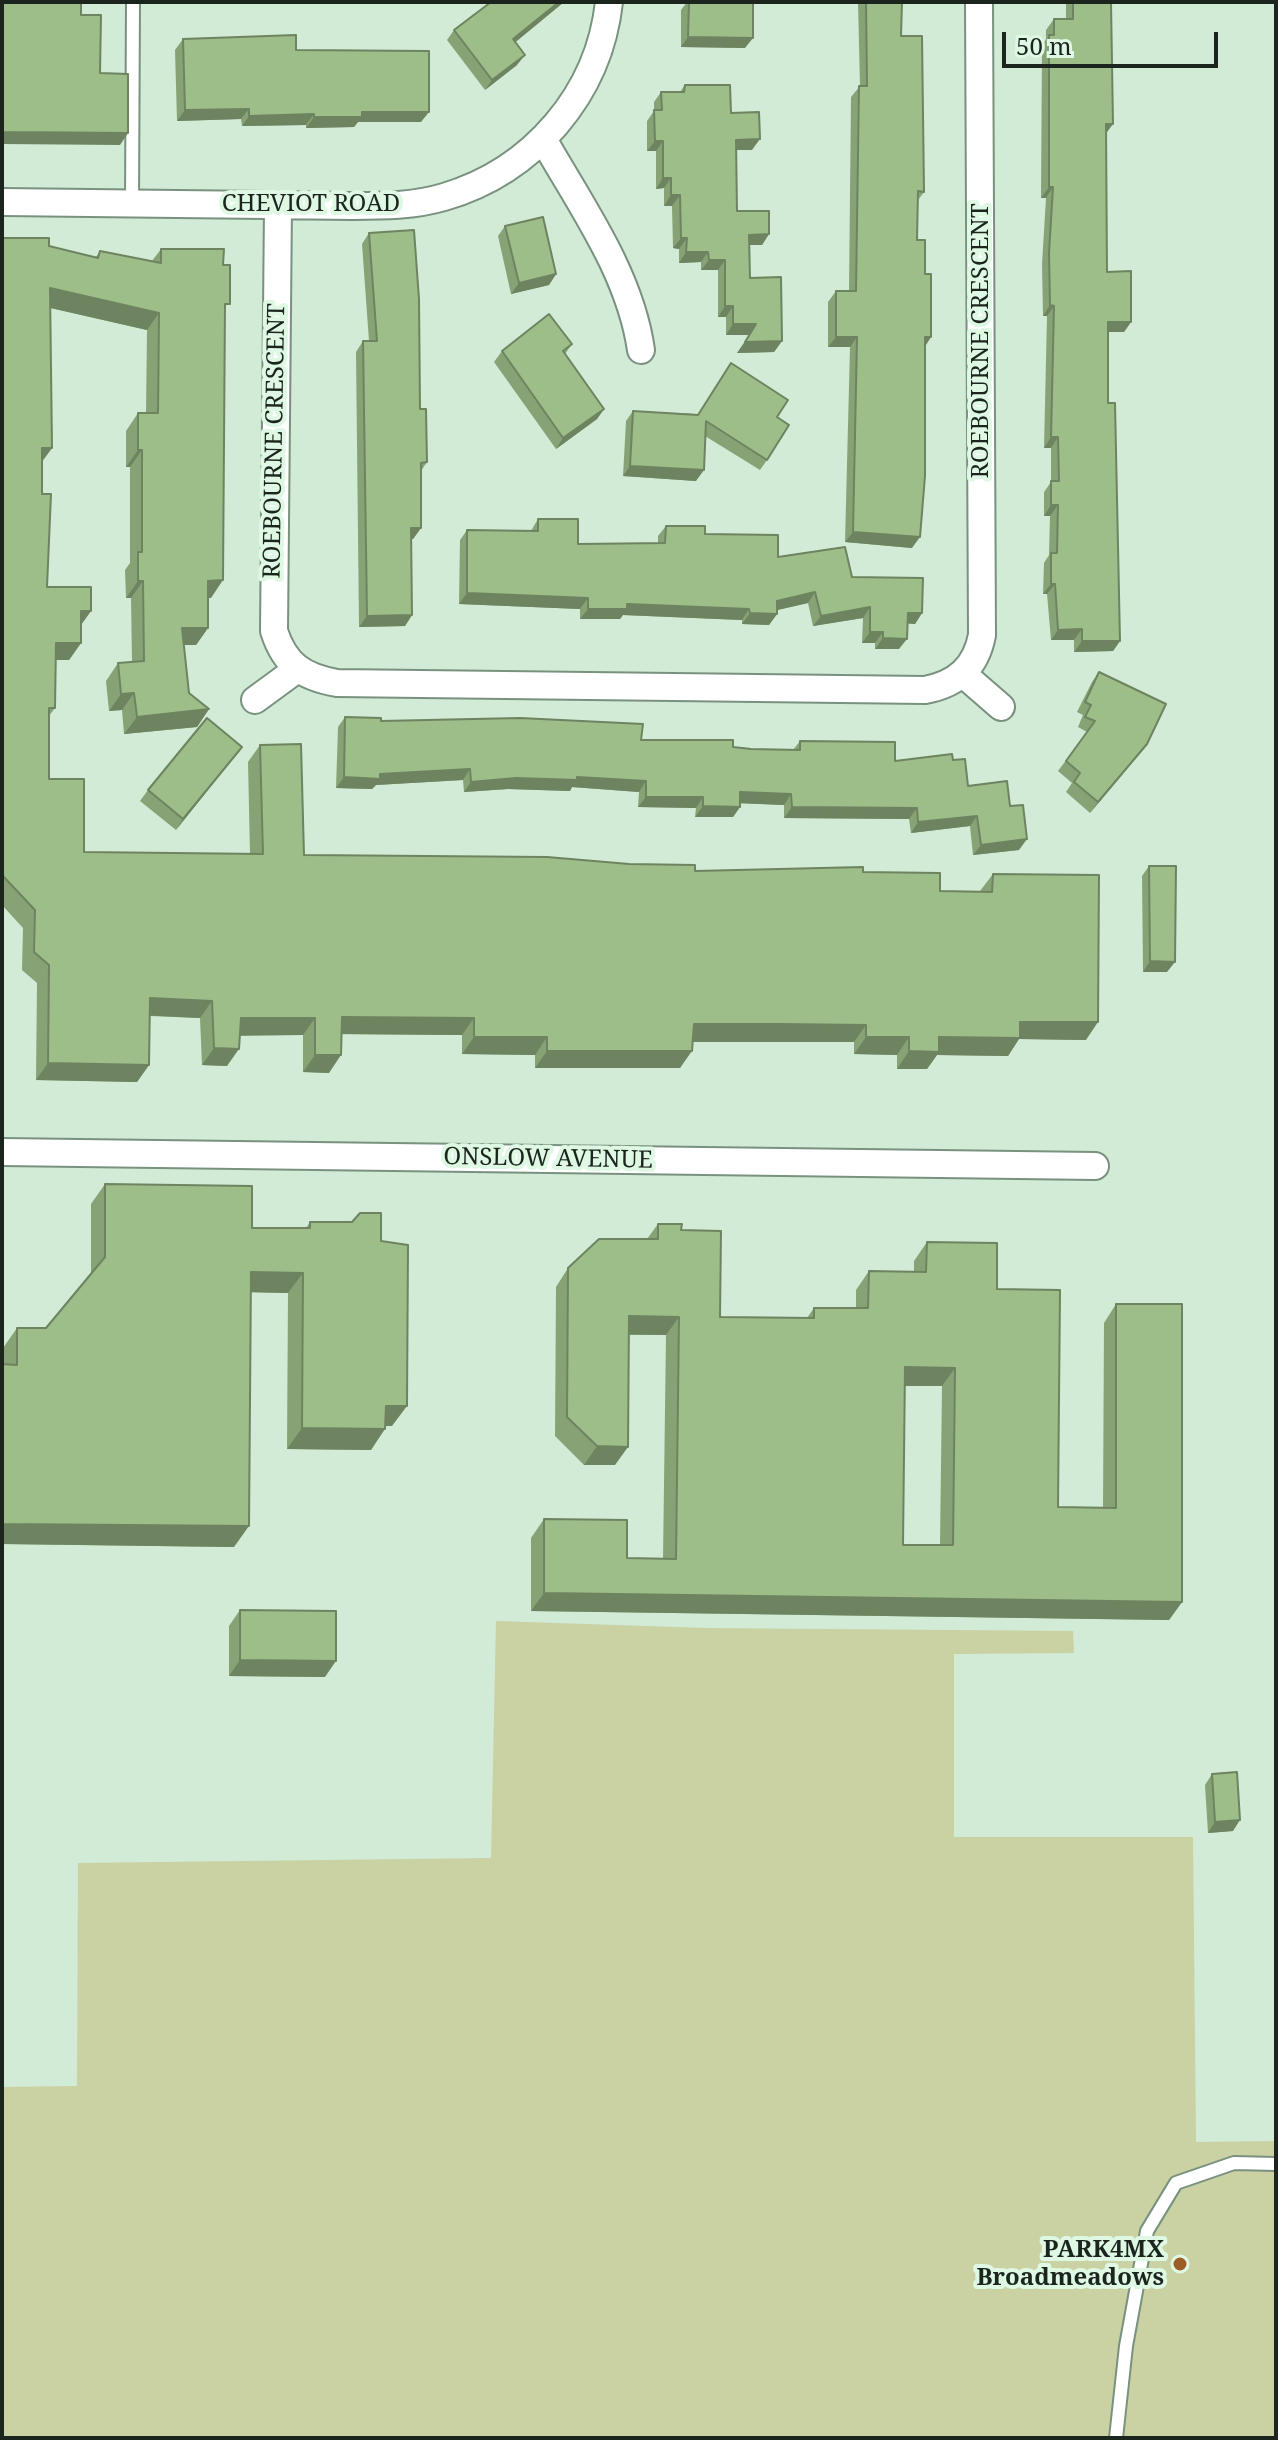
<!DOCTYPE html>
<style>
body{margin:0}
#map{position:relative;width:1278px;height:2440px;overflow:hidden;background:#d1ebd7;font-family:"Noto Serif",serif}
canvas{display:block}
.frame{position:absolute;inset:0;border:4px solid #1b241d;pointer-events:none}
.scale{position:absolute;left:1002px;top:32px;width:216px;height:36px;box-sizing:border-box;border:4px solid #1b241d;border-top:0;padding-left:10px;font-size:24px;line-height:28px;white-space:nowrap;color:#1b241d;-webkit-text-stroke:6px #def8e4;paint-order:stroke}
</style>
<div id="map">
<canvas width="1278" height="2440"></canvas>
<div class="frame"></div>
<div class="scale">50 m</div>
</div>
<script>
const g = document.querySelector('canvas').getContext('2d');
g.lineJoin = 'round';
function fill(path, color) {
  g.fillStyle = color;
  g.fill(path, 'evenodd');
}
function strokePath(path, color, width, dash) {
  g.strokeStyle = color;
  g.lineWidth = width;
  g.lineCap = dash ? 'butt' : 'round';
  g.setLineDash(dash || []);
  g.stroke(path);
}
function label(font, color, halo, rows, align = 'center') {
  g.font = font + ' "Noto Serif",serif';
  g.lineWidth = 8;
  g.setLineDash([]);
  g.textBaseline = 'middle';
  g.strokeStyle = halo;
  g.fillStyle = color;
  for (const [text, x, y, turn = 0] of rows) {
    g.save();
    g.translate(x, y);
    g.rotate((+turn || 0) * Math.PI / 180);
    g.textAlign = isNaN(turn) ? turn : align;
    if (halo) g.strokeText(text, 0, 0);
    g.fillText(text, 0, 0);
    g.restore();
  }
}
fill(new Path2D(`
 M496 1621 706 1628 1073 1631 1074 1653 954 1654V1837H1193L1196 2142 1276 2141V2438H2V2087L77 2086 78 1863 491 1858Z`), '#cad1a3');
const lane = new Path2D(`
 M132 203 133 2
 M1116 2438 1126 2346 1147 2231 1176 2183 1234 2163 1276 2164`);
const street = new Path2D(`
 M543 139C581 206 630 273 641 350
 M2 202 353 206C383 206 414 206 444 197 533 171 599 94 609 2
 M278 205 274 631C285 665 303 677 337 683L925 690C957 684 976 667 982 635L979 2
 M963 674 1001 707
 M255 700 296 670
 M2 1152 1095 1166`);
strokePath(lane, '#79917f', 16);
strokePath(street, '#79917f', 30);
strokePath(lane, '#fff', 12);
strokePath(street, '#fff', 26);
fill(new Path2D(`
 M491 2H564L515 42 517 65 485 90 447 40 454 30Z
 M687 2H753L745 48 681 47V10Z
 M858 2H902L901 36 924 192 918 200 917 240 925 274 931 337 925 346 912 548 845 542 850 347H828V302L836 291H849L851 97 860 86Z
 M1066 2H1111L1106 134 1107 272 1131 322 1124 332H1108V403L1120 641 1113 651 1074 652V640H1051L1047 594H1043L1044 563 1049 555 1050 516H1044V492L1051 482V448H1044L1047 316H1043L1042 264 1046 198H1041L1042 46 1046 39V30L1054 19H1066Z
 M183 39 296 50 421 122H358L354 127 306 128V125L242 126 241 119 177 121 175 50Z
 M685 85 731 113 752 150H736L737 211 769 234 762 245H749L750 278 782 341 774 352 737 353 749 335H726V317H718V270H701V262L679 263V249L673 248 672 206H664V188L656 189V151H647V121L654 111V102L661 92H680Z
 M505 226 556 274 549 285 511 294 498 236Z
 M369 233 420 409 427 462 421 471V528L413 539H411L412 615 405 626 359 627 356 352 363 341H369L362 244Z
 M2 238 49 246 96 257 100 251 152 261 161 249 223 265 225 311 211 598H208V628L196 645H184L189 693 209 709 197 727 124 734 122 710 109 711 106 681 118 663 132 662 131 598H126L125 570 130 563V467H126V431L138 413H146L147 330 50 308 52 448 42 462V494L47 587 91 611 81 624V643L69 660H55V708L49 716V779L84 852 250 854 248 762 260 745 304 855 695 871 863 872 940 891H980L993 874 1086 1040 1019 1039 1008 1056 937 1055 927 1069H897V1055L854 1054V1042L766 1041 693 1042 680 1068H535V1055L462 1054V1035L342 1034 329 1073 303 1072V1035H240L227 1066 202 1065 200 1018 150 1016 149 1065 137 1082 36 1080 37 983 22 970 23 928 2 905Z
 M572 344 565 354 604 409 597 419 556 449 494 362 502 351Z
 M633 411 697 414 777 417 767 460 760 470 705 436 696 481 623 476 626 421Z
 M538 519 578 544 658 543V536L666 526 705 534 778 557 852 577 922 613 915 624 907 623 899 649H875V643H862L863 618 813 626 808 603 777 610V614L769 625 742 624V620L623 615 620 619H580V609L459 604 460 540 467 530 531 531Z
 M1099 672 1139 754 1090 813 1066 792 1072 783 1058 771 1087 732 1078 727 1083 715 1077 712 1092 682Z
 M345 717 381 721 751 749 793 750 800 741 895 761 953 760 968 786 1010 806 1019 850 973 855 970 826 911 833 909 819 784 818V805L740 803V807L733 817H695L696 808 638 807 639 792 572 787 570 791 508 789 464 792 463 780 376 785 372 789 336 788 338 727Z
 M242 747 176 830 140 801 148 790Z
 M1149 866 1167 972H1143L1142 876Z
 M105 1184 252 1228H306L310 1222 381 1241 392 1426H385L371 1450 287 1449 288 1293 251 1292 234 1547 2 1544V1364H3V1348L17 1328H46L91 1274V1204Z
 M658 1224 681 1230 720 1317 807 1318 814 1308H856V1290L869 1271 914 1272V1261L927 1242 997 1289 1058 1507 1103 1508 1104 1323 1116 1304 1182 1602 1169 1620 531 1611V1538L544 1519 627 1558 663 1559 666 1335H629L615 1465H584L555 1436 556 1287 568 1268 647 1239ZM905 1386H942L940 1545H903Z
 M240 1610 325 1677 229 1676V1626Z
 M1212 1774 1233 1831 1208 1833 1205 1785Z`), '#87a376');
fill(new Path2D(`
 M559 2H564L506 50 513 39Z
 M688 37 753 38 745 48 681 47Z
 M525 55 517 65 485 90 492 80Z
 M249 109 241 119 177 121 185 110Z
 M362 112H429L421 122H358L354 127 306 128 314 117Z
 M314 114 306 125 242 126 249 116Z
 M1106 124H1113L1105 135Z
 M2 132 128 133 120 145 2 144Z
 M760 139 752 150H729L736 140Z
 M655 141H663L656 151H647Z
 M663 178H671L664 188 656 189Z
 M1049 187H1053L1046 198H1041Z
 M671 195H680L672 206H664Z
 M769 234 762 245H742L749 235Z
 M681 238H687L679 249 673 248Z
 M686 252H708L701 262 679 263Z
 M709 260H725L718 270H701Z
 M556 274 549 285 511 294 519 283Z
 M50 288 159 313 147 330 38 305Z
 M1050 305 1054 306 1047 316H1043Z
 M725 306H733L726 317H718Z
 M1108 322H1131L1124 332H1100Z
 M733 324H756L749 335H726Z
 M836 337H857L850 347H828Z
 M925 337H931L924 348Z
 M782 341 774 352 737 353 745 342Z
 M604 409 597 419 556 449 563 438Z
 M1051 437H1058L1051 448H1044Z
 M42 448H52L39 465Z
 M138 450H142L130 467H126Z
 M630 466 704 470 696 481 623 476Z
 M1051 505H1058L1050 516H1044Z
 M411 528H421L413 539H403Z
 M853 532 920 537 912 548 845 542Z
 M223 580 211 598H196L208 581Z
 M138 581H143L131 598H126Z
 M1051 584H1055L1047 594H1043Z
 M815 592 808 603 769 612 777 601Z
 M467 593 588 598 580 609 459 604Z
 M627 604 749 609 742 620 623 615 620 619H580L588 609Z
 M870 607 863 618 813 626 821 616Z
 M81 611H91L79 628Z
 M750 613 777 614 769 625 742 624Z
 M908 613H922L915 624 900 623Z
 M412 615 405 626 359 627 367 616Z
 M182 628H208L196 645H170Z
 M1082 629 1074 640H1051L1058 630Z
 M870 632H883L875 643H862Z
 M883 638 907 639 899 649H875Z
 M1082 641H1120L1113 651 1074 652Z
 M56 643H81L69 660H44Z
 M134 693 122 710 109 711 121 694Z
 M209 709 197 727 124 734 137 717Z
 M1147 744 1139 754 1090 813 1098 802Z
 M242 747 234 757 176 830 183 819Z
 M470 769 463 780 376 785 372 789 336 788 344 777Z
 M577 777 646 781 639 792 572 787 570 791 508 789 464 792 471 782 516 778Z
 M740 792 791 794 784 805 733 803Z
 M646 797H703L696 808 638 807Z
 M703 806 740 807 733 817H695Z
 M792 807 917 808 909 819 784 818Z
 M977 816 970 826 911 833 918 822Z
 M1027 839 1019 850 973 855 981 845Z
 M1150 961 1175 962 1167 972H1143Z
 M150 998 212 1001 200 1018 138 1015Z
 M342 1017 474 1018 462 1035 329 1034Z
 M241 1018H315L303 1035 229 1036Z
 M1020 1022H1098L1086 1040 1019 1039 1008 1056 937 1055 927 1069H897L909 1051 939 1037Z
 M694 1024H778L866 1025 854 1042H682Z
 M474 1037H547L535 1055 462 1054Z
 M866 1037H909L897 1055 854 1054Z
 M214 1048 239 1049 227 1066 202 1065Z
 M547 1051H692L680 1068H535Z
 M315 1055H341L329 1073 303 1072Z
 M48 1063 149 1065 137 1082 36 1080Z
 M251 1272 303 1273 288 1293 237 1292Z
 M629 1316 679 1317 666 1335 616 1334Z
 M905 1367 955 1368 942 1386H892Z
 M386 1406H407L392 1426H371Z
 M302 1428 385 1429 371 1450 287 1449Z
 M597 1446 628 1447 615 1465H584Z
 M2 1524 249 1526 234 1547 2 1544Z
 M544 1593 1182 1602 1169 1620 531 1611Z
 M240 1660 336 1661 325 1677 229 1676Z
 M1240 1820 1233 1831 1208 1833 1215 1822Z`), '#6e8460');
const building = new Path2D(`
 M2 2H81V15H101L100 73 128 74V133L2 132Z
 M491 2H559L513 39 525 55 492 80 454 30Z
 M689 2H753V38L688 37Z
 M866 2H902L901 36H922L924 192 918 191 917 240H925V274H931V337H925V476L920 537 853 532 857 337H836V291H856L859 86H867Z
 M1073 2H1111L1113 124H1106L1107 272 1131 271V322H1108V403H1115L1120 641H1082V629L1058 630 1055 584H1051V553H1057L1058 505H1051V481H1059L1058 437H1051L1054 306 1050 305 1049 253 1053 187H1049V35H1054V19H1073Z
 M296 35V50L429 51V112H362V117H314V114L249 116V109L185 110 183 39Z
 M685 85H730L731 113 759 112 760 139 736 140 737 211H769V234L749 235 750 278 781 277 782 341 745 342 756 324H733V306H725V260H709L708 252H686L687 238H681L680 195H671V178H663V141H655L654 110H662L661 92H684Z
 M543 217 556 274 519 283 505 226Z
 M414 230 419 299 420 409H426L427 462 421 463V528H411L412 615 367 616 363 341H377L369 233Z
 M2 238H49V246L98 258 100 251 161 263V249H224L223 265H230V304H225L223 580 208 581V628H182L189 693 209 709 137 717 134 693 121 694 118 663 144 661 143 581H138V552H142V450H138V413H158L159 313 50 288 52 448H42V494H51L47 587H91V611H81V643H56L55 708H49V779H84V852L263 854 260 745 301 744 304 855 547 857 629 864 695 865V871L863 867V872L940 873V891L992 892 993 874 1099 875 1098 1022H1020V1038L939 1037V1052L909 1051V1037H866V1025L778 1024H694L692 1051H547V1037H474V1018L342 1017 341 1055H315V1018H241L239 1049 214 1048 212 1001 150 998 149 1065 48 1063 49 965 34 952 35 910 2 875Z
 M549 314 572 344 563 351 604 409 563 438 502 351Z
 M731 363 788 400 777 417 789 425 767 460 706 421 704 470 630 466 633 411 698 415Z
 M538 519H578V544L665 543 666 526H705V534L778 535V557L845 547 852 577 923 578 922 613H908L907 639 883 638V632H870V607L821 616 815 592 777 601V614L750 613 749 609 627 604V609H588V598L467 593V530L538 531Z
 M1099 672 1166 704 1147 744 1098 802 1074 782 1080 773 1066 761 1095 721 1085 717 1091 705 1085 702Z
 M345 717 381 718V721L520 718 643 724 641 740H733V747L751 749 800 750V741L895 742V761L952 754 953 760 965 759 968 786 1007 781 1010 806 1023 805 1027 839 981 845 977 816 918 822 917 808 792 807 791 794 740 792V807L703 806V797H646V781L577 777V780L516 778 471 782 470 769 380 774V779L344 777Z
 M207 718 242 747 183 819 148 790Z
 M1149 866H1176L1175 962 1150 961Z
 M105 1184 252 1186V1228H310V1222H352L360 1213H381V1241L408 1245 407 1406H386L385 1429 302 1428 303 1273 251 1272 249 1526 2 1524V1364L17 1365V1328H46L105 1257Z
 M658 1224H682L681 1230 721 1231 720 1317 814 1318V1308H868L869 1271 926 1272 927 1242 997 1243V1289L1060 1290 1058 1507 1116 1508V1304H1182V1602L544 1593V1519L627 1520V1558L676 1559 679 1317 629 1316 628 1447 597 1446 567 1417 568 1268 599 1239H658ZM905 1367 955 1368 953 1545H903Z
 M240 1610 336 1611V1661L240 1660Z
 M1237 1772 1240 1820 1215 1822 1212 1774Z`);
fill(building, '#9dbd89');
strokePath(building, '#6e8460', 2);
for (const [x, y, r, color] of [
 [1180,2264,8,"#9d5e25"]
]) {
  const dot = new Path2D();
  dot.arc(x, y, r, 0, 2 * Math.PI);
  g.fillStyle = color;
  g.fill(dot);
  strokePath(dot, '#def8e4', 3);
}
label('24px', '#1b241d', '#def8e4', [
 ["CHEVIOT ROAD",311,204],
 ["ROEBOURNE CRESCENT",981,341,-90],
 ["ROEBOURNE CRESCENT",275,441,-89],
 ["ONSLOW AVENUE",548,1159,1]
]);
label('bold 24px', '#1b241d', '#def8e4', [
 ["PARK4MX",1164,2250],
 ["Broadmeadows",1164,2278]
], 'right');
</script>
